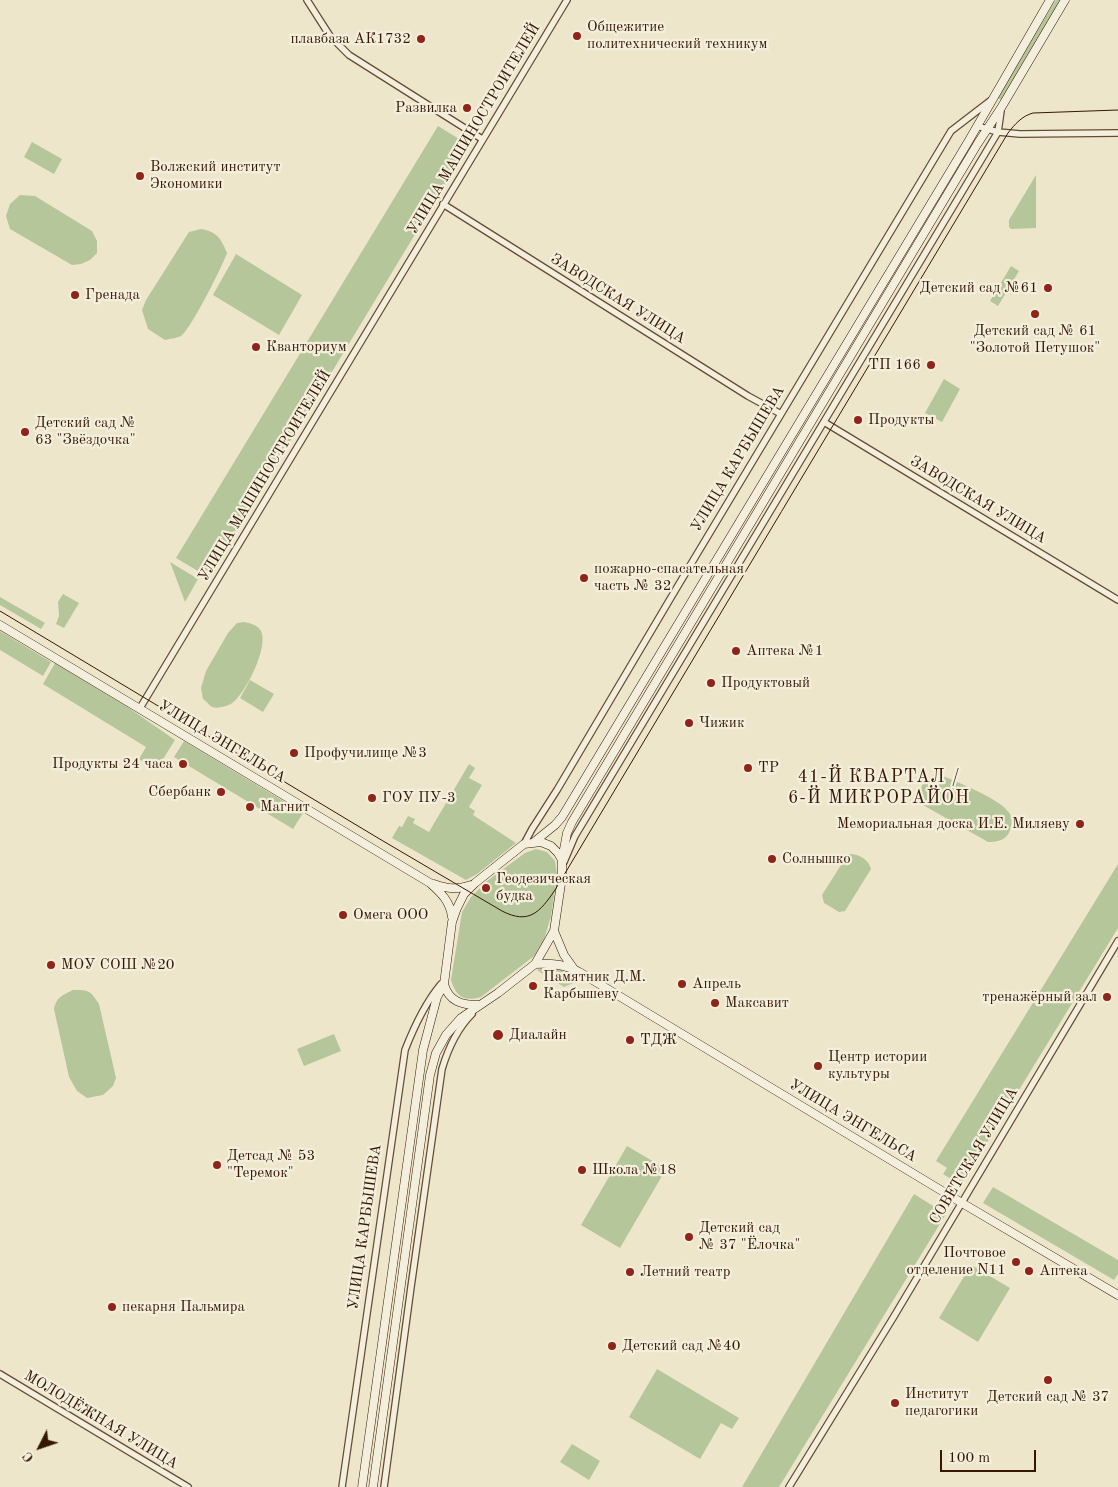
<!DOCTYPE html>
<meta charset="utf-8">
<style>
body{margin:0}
#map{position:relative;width:1118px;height:1487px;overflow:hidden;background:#eee6cb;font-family:"Old Standard TT",serif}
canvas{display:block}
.north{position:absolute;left:15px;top:1422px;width:50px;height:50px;-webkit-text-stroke:4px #f4efdd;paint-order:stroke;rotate:229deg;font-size:14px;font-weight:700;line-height:20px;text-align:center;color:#361802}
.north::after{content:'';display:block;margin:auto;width:18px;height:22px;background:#361802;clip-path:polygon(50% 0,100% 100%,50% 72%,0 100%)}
.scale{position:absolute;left:940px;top:1450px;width:96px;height:22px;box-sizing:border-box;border:2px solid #361802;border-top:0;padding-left:6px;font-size:15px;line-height:18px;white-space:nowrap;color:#361802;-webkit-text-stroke:4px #f4efdd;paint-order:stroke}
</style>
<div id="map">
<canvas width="1118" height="1487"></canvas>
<div class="north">С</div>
<div class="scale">100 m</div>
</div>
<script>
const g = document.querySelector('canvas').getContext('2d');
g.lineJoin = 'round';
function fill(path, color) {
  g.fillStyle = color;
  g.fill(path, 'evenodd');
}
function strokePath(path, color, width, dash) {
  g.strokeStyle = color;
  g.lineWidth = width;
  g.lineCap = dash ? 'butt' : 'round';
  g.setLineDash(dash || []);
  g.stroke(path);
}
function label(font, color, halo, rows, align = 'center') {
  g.font = font + ' "Old Standard TT",serif';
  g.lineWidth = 4.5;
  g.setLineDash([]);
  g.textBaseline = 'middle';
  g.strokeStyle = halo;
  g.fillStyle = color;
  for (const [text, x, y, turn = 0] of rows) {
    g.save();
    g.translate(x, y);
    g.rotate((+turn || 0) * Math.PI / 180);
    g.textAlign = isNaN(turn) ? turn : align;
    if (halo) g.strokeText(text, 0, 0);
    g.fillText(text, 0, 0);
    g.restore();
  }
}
fill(new Path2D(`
 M1056 0H1061L1002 100 997 98Z
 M438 126 469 145 208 577 176 558Z
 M32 142 62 159 54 174 24 157Z
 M1036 175V228L1011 229 1009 227V220Z
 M20 195 35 196 92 231 97 241V253L90 260 81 264 72 265 10 229 6 216 10 204Z
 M201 229C217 232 221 238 227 253 222 267 191 329 181 336 177 338 169 339 165 340L148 329 142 310 146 300 189 232Z
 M236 254 302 295 279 335 213 295Z
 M1011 266 1019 271 998 306 990 301Z
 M944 379 960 389 942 422 925 413Z
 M170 562 198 579 185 602Z
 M63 594 79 603 64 628 56 624 59 616 58 602Z
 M0 597 45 623 41 629 0 605Z
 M244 622C250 623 258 625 261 631 269 647 245 695 231 704 226 706 218 709 212 707 209 705 206 701 203 699L201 688 206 671 228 633 237 623Z
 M0 631 51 662 43 676 0 650Z
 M55 663 126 706 175 740 156 770 139 759 146 747 43 684Z
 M250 680 274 694 263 712 240 698Z
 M184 741 303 813 293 829 174 757Z
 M469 764 475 768 469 778 482 785 469 807 475 811 473 815 516 843 477 874 466 880 392 838 399 826 402 827 408 816 415 819 413 823 429 832Z
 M938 774C954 781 1002 799 1010 814 1012 818 1012 825 1010 830 1007 840 998 842 988 842L923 805C918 789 921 779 938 774Z
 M536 849 547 852 555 861 557 875 551 916 544 940 534 956 481 997C464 1002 456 997 451 980L462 912 471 897 487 881 525 853Z
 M848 854C857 853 869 859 871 869L845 911 839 912 824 903 822 895Z
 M1118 864V928L961 1185 943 1174 947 1168 936 1161Z
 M546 966 558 968 578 981 564 987 537 970Z
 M73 990C89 990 90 990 99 1004L116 1078 113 1086 103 1095 87 1098 77 1091 69 1077 54 1009C56 997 63 995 73 990Z
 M334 1034 341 1051 304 1066 297 1049Z
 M627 1146 666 1169 620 1248 581 1225Z
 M993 1187 1118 1260V1274L1114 1280 983 1203Z
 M914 1194 946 1214 779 1487H742Z
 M971 1265 1010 1288 978 1342 939 1318Z
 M657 1369 739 1418 732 1429 721 1423 700 1459 629 1417Z
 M572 1444 600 1461 589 1480 560 1462Z`), '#b5c69a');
const street = new Path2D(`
 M307 0 330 36 349 55 482 139
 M977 126 998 132 1020 134 1118 133
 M443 204 748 396 781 414
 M824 422 1118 600
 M140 708 567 0
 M524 844 532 829 557 790 679 584 951 131 990 101
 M564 862 575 836 998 132 1001 111
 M0 1374 188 1487
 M342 1487 405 1050C414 1027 425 1003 441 984
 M384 1487 411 1287 442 1069C448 1049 457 1029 472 1014
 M789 1487 893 1318 1118 941`);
const secondary = new Path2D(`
 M0 625 430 883C441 893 450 901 452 917
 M534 842 555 825 562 817 968 142 1050 0
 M562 860 567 833 572 822 978 143 1001 108 1065 0
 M434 884C448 889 457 890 471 885
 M554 931 564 955 574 969
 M535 964C551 963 566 964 581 973L962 1203 1118 1295
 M444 984C449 1002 462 1005 479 1005
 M362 1487 423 1050 437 997 444 984 452 922 457 908 464 894 475 883 524 844 541 842 551 846 558 853 562 860V877L554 931 535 964 498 993 461 1018 446 1035 436 1053 430 1075 373 1487`);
strokePath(street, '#644c34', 8);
strokePath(secondary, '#361802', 9);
strokePath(street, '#f4efdd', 5.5);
strokePath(secondary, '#f4efdd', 8);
strokePath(new Path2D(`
 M0 611 378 838 502 911C529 925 540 912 555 890L1008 133C1015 124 1022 116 1033 113L1118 110`), '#361802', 1);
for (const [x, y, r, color] of [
 [577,36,5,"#8f2418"],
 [421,39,5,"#8f2418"],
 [467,108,5,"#8f2418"],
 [140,176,5,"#8f2418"],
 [1048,288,5,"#8f2418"],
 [75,295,5,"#8f2418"],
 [1035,314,5,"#8f2418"],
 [256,347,5,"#8f2418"],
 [931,365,5,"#8f2418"],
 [858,420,5,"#8f2418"],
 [25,432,5,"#8f2418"],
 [584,578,5,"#8f2418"],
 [736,651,5,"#8f2418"],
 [711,683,5,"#8f2418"],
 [689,723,5,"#8f2418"],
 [294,753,5,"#8f2418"],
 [183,764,5,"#8f2418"],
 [748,768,5,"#8f2418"],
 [221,792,5,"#8f2418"],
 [372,798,5,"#8f2418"],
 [250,807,5,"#8f2418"],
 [1080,824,5,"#8f2418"],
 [772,859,5,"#8f2418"],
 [486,888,5,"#8f2418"],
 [343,915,5,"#8f2418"],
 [51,965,5,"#8f2418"],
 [682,984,5,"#8f2418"],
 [533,986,5,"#8f2418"],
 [1107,997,5,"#8f2418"],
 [715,1003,5,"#8f2418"],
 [498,1035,6,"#8f2418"],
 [630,1040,5,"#8f2418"],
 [818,1066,5,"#8f2418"],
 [217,1165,5,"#8f2418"],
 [582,1170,5,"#8f2418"],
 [689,1237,5,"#8f2418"],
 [1016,1262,5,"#8f2418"],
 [1029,1271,5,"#8f2418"],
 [630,1272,5,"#8f2418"],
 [112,1307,5,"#8f2418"],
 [612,1346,5,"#8f2418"],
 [1048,1380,5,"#8f2418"],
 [895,1403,5,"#8f2418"]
]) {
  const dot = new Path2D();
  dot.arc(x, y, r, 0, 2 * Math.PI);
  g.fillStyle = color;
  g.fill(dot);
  strokePath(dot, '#f4efdd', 2);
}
label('15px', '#361802', '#f4efdd', [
 ["Общежитие",587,27],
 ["политехнический техникум",587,44],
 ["плавбаза АК1732",411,39,"right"],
 ["Развилка",457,108,"right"],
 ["Волжский институт",150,167],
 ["Экономики",150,184],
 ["Детский сад №61",1038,288,"right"],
 ["Гренада",85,295],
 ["Детский сад № 61",1035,331,"center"],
 ["\"Золотой Петушок\"",1035,348,"center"],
 ["Кванториум",266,347],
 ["ТП 166",921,365,"right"],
 ["Продукты",868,420],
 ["Детский сад №",35,423],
 ["63 \"Звёздочка\"",35,440],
 ["пожарно-спасательная",594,569],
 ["часть № 32",594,586],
 ["Аптека №1",746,651],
 ["Продуктовый",721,683],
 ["Чижик",699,723],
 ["Профучилище №3",304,753],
 ["Продукты 24 часа",173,764,"right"],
 ["ТР",758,768],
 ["Сбербанк",211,792,"right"],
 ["ГОУ ПУ-3",382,798],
 ["Магнит",260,807],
 ["Мемориальная доска И.Е. Миляеву",1070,824,"right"],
 ["Солнышко",782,859],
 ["Геодезическая",496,879],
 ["будка",496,896],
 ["Омега ООО",353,915],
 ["МОУ СОШ №20",61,965],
 ["Памятник Д.М.",543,977],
 ["Карбышеву",543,994],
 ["Апрель",692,984],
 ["тренажёрный зал",1097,997,"right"],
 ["Максавит",725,1003],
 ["Диалайн",509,1035],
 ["ТДЖ",640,1040],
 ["Центр истории",828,1057],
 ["культуры",828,1074],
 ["Детсад № 53",227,1156],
 ["\"Теремок\"",227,1173],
 ["Школа №18",592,1170],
 ["Детский сад",699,1228],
 ["№ 37 \"Ёлочка\"",699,1245],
 ["Почтовое",1006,1253,"right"],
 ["отделение N11",1006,1270,"right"],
 ["Аптека",1039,1271],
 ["Летний театр",640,1272],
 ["пекарня Пальмира",122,1307],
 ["Детский сад №40",622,1346],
 ["Институт",905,1394],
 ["педагогики",905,1411],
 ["Детский сад № 37",1048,1397,"center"]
], 'left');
label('15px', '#361802', '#f4efdd', [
 ["УЛИЦА МАШИНОСТРОИТЕЛЕЙ",474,129,-59],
 ["ЗАВОДСКАЯ УЛИЦА",618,299,32],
 ["УЛИЦА КАРБЫШЕВА",738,459,-59],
 ["УЛИЦА МАШИНОСТРОИТЕЛЕЙ",265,476,-59],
 ["ЗАВОДСКАЯ УЛИЦА",978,500,31],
 ["УЛИЦА ЭНГЕЛЬСА",222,742,31],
 ["УЛИЦА ЭНГЕЛЬСА",853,1121,31],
 ["СОВЕТСКАЯ УЛИЦА",974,1156,-59],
 ["УЛИЦА КАРБЫШЕВА",365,1227,-82],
 ["МОЛОДЁЖНАЯ УЛИЦА",101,1420,31]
]);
g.letterSpacing = '1px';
label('18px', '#361802', '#f4efdd', [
 ["41-Й КВАРТАЛ /",879,777],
 ["6-Й МИКРОРАЙОН",879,798]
]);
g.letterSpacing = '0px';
</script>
